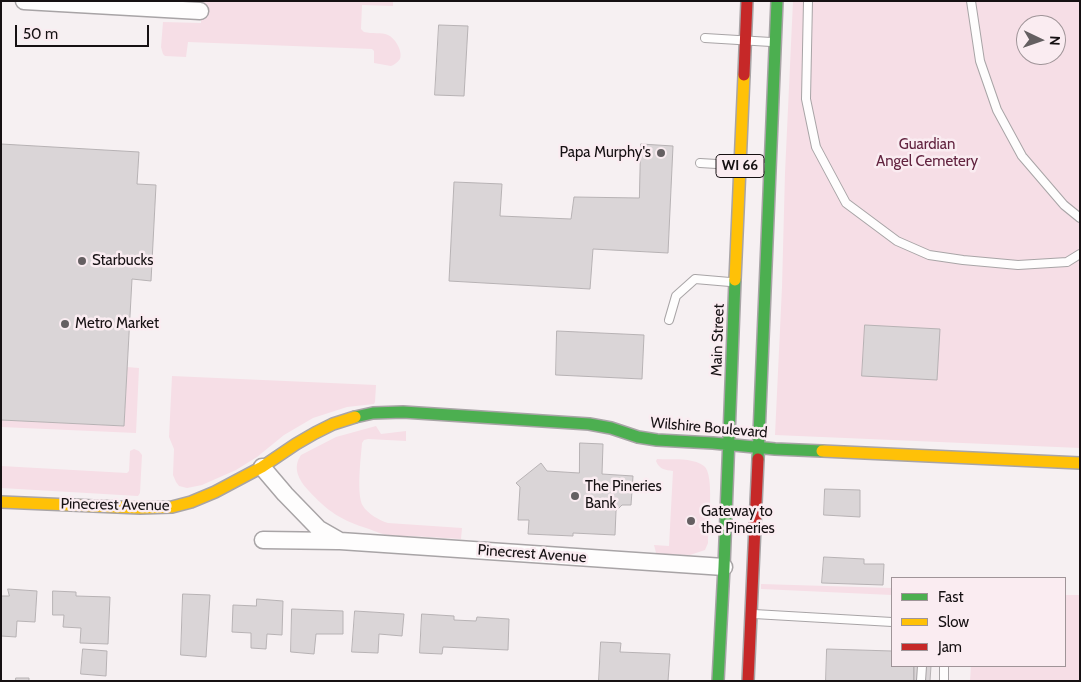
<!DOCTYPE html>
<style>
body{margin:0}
#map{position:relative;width:1081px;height:682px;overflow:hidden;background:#f6f0f2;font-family:Cabin,sans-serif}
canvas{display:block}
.frame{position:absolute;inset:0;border:2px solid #161113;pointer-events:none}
.legend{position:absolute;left:891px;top:577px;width:175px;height:90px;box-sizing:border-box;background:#faecf1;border:1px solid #9f9498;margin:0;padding:6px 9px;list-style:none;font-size:15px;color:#161113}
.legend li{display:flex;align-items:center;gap:10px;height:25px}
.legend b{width:25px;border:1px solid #9f9498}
.north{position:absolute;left:1016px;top:15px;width:50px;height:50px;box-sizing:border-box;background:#faecf1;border:1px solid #9f9498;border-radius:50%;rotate:93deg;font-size:14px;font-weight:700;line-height:20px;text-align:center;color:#161113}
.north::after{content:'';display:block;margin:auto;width:18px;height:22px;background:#645f61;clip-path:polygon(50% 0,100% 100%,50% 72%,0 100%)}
.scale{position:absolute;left:15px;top:25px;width:134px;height:22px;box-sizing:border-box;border:2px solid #161113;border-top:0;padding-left:6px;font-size:15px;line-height:18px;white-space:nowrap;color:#161113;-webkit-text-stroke:4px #faecf1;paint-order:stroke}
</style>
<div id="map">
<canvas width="1081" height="682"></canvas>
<div class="frame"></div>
<ul class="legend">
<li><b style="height:6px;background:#4caf50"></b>Fast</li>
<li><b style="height:6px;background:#ffc107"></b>Slow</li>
<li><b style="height:6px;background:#c62828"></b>Jam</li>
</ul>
<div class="north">N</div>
<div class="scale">50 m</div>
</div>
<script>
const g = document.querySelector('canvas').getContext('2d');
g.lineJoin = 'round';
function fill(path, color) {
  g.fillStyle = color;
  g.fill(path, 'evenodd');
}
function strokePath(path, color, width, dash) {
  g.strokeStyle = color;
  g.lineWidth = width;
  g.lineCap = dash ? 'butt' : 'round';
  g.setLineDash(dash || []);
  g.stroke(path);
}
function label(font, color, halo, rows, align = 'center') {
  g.font = font + ' Cabin,sans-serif';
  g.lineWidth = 5;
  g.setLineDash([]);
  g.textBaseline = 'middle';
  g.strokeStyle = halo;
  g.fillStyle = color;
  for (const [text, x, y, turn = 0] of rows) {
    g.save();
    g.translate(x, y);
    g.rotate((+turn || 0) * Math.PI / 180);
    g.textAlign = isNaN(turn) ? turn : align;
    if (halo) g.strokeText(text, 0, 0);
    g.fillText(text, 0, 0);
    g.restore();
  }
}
fill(new Path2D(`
 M202 1H393V6L362 5 361 29 364 32C372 34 381 32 388 35 395 38 403 51 400 59 398 62 394 65 391 66L374 63V51L372 49 188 42 186 57 165 56 163 54 161 47 163 22 201 23Z
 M793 1H1080V448L775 435 782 287 785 173ZM1026 25H1056V55H1026Z
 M127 367 139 368 136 433 1 427V420L124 426Z
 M172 376 376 385 375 402 374 404 347 407 313 418 284 435 257 457 236 470 202 485 187 488 179 486 176 482 173 475 174 449 169 437Z
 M376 426 381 434 406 431V441L368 439 364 440 362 443C361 457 356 495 363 506 367 513 380 521 388 523L462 528 461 539C444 538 428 537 411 536 403 536 395 536 388 535 381 534 375 531 369 529 341 520 328 512 308 490 299 480 292 468 301 455L336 437Z
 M134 449 139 451 142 455 140 493 138 496 1 488V466L127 473 129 471 130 451Z
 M657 459C671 460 692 457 704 466 715 474 708 528 708 543L705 550 690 555 660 554 656 553 654 545 669 546 673 471C665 470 659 469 656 461Z
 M761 584 892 588V595L761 589Z
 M1065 595H1080V681H970L971 666H1065Z`), '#f6dee6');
const building = new Path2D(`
 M439 25 468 26 464 96 435 95Z
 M1 144 139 152 137 184 156 185 151 281 132 279 124 426 1 420Z
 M641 144 673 146 668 253 593 249 590 289 449 281 454 182 502 184 500 216 571 219 574 197 639 198Z
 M865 325 940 329 937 380 862 376Z
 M557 331 644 335 642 379 556 375Z
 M580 443 603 444 602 474 633 476 631 505H622L616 511 615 535 573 533V536L528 534 529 520H518L520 487 516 483 541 463 547 471 579 473Z
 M825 489 860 490V517L824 515Z
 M824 557 864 559V564H884L883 585 822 583Z
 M8 589 37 591 35 622 17 621 16 637 1 636V596H9Z
 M53 591 76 592V596L110 597 108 644 80 643 81 628 63 627 64 615H53Z
 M183 594 210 595 206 657 181 655Z
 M257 599 283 601 282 635 267 634 266 649 251 648V633L232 632 233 605 256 606Z
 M292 609 343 611V634H316L314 654 291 652Z
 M355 611 404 614 402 636 379 634 378 653 352 652Z
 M422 614 454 616V620L476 621 477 617 509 619 508 650 443 647 442 654 420 653Z
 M601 642 621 643 620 652 670 654 668 681H599Z
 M83 649 107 651 106 676 81 674Z
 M827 649 892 651V666H914V681H826Z
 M914 666H931L930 681H914Z
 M16 678H29V681H16Z`);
fill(building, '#dad5d7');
strokePath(building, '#b7b2b4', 1);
const lane = new Path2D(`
 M808 1 806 99 816 147 846 203 897 241 929 255 963 260 1018 265 1067 262 1080 254
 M971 1 980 61 997 110 1022 156 1064 205 1080 218
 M705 38 771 42
 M700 163 766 167
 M669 320 676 296 695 279 730 282
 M754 614 892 622
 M921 681 922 666
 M944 681V666`);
const street = new Path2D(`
 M24 1 200 11
 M262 467 285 494 319 529 340 541 724 567
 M263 540 338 541`);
const fast = new Path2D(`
 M355 417 373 413 403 412 589 424 611 428 638 437 657 440 713 443 775 449 822 451
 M758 459 777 1
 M718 681 724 567 735 280`);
const slow = new Path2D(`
 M735 280 744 75
 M822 451 1080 463
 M1 502 140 508 172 507 191 502 215 492 262 467 296 444 315 433 333 424 355 417`);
const jam = new Path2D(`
 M744 75 747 1
 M748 681 758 459`);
strokePath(lane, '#a8a4a6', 10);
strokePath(street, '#a8a4a6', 19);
strokePath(fast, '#a8a4a6', 14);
strokePath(slow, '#a8a4a6', 14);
strokePath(jam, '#a8a4a6', 14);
strokePath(lane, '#fefdfd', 8);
strokePath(street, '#fefdfd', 16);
strokePath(fast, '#4caf50', 11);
strokePath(slow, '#ffc107', 11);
strokePath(jam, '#c62828', 11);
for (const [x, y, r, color] of [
 [661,153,5,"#645f61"],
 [82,261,5,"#645f61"],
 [65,324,5,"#645f61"],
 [575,496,5,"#645f61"],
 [691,521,5,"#645f61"]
]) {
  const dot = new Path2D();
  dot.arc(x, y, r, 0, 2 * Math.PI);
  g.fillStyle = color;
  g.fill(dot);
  strokePath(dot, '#faecf1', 2);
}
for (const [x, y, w] of [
 [740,166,48]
]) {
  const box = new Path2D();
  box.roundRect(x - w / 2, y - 11.5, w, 23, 4);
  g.fillStyle = '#faecf1';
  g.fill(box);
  strokePath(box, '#161113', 1);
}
label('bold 14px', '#161113', null, [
 ["WI 66",740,166]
]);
label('15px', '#62233f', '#faecf1', [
 ["Guardian",927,145],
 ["Angel Cemetery",927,162]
]);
label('15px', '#161113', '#faecf1', [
 ["Papa Murphy's",651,153,"right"],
 ["Starbucks",92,261],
 ["Metro Market",75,324],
 ["The Pineries",585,487],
 ["Bank",585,504],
 ["Gateway to",701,512],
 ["the Pineries",701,529]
], 'left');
label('15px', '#161113', '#faecf1', [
 ["Main Street",718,340,-88],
 ["Wilshire Boulevard",709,428,5],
 ["Pinecrest Avenue",115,505,1],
 ["Pinecrest Avenue",532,554,4]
]);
</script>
